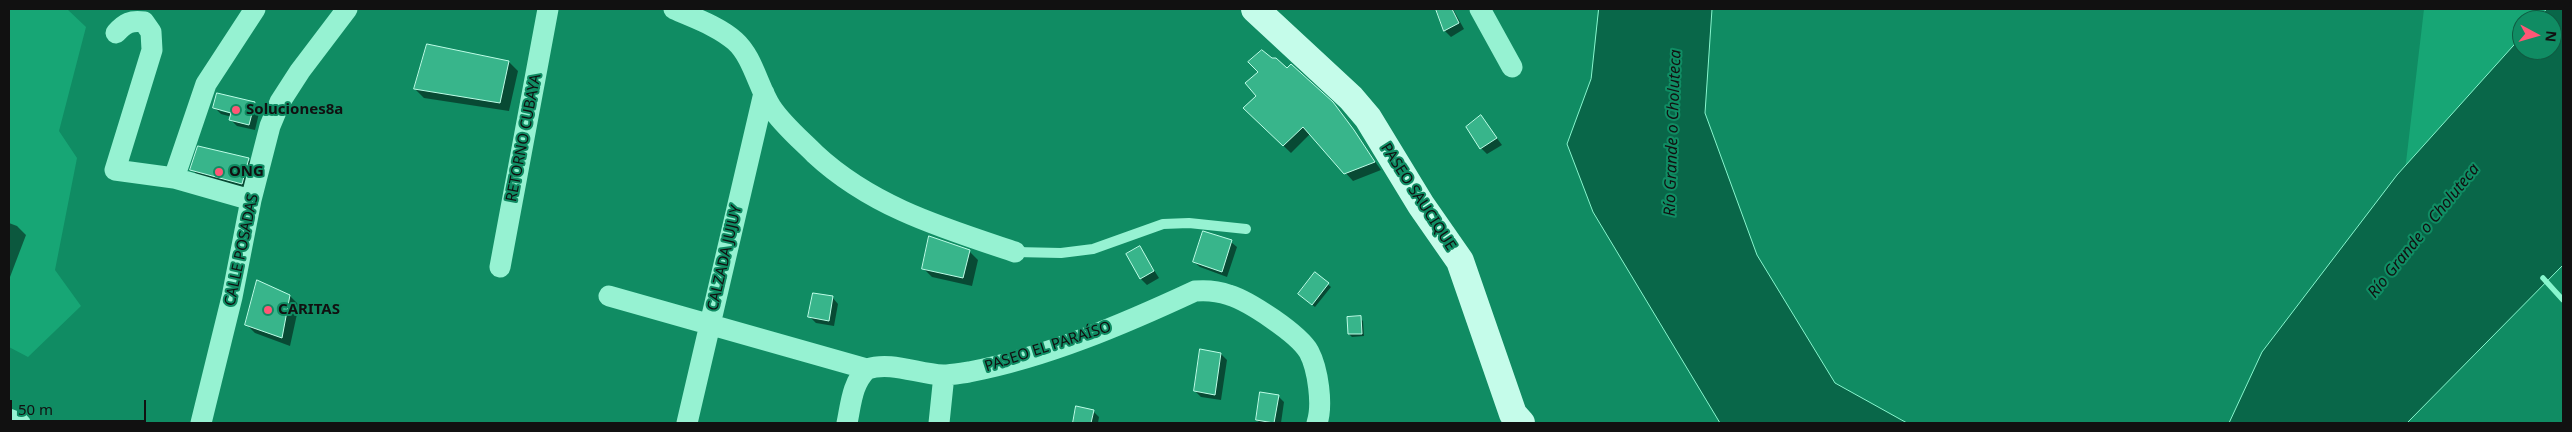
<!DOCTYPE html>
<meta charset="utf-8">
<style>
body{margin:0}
#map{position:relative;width:2572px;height:432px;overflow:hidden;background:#108c63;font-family:"Noto Sans",sans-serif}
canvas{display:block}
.frame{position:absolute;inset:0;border:10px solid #111;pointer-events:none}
.north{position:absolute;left:2512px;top:10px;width:50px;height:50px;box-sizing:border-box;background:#108c63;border:1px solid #105b42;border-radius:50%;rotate:96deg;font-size:14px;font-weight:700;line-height:20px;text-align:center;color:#111}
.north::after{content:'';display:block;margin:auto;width:18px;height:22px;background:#ff5776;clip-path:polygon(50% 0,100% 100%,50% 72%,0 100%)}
.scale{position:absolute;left:10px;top:400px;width:136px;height:22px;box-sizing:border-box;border:2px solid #111;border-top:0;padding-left:6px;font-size:15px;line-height:18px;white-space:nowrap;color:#111;-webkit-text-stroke:4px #108c63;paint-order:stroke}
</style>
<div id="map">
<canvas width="2572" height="432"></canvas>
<div class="frame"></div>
<div class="north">N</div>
<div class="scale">50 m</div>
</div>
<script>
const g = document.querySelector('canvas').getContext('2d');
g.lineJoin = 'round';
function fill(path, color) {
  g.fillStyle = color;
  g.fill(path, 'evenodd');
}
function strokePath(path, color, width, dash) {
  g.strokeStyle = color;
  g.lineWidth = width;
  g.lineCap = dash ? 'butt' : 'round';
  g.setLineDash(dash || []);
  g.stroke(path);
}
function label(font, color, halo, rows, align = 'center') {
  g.font = font + ' "Noto Sans",sans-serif';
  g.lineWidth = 4;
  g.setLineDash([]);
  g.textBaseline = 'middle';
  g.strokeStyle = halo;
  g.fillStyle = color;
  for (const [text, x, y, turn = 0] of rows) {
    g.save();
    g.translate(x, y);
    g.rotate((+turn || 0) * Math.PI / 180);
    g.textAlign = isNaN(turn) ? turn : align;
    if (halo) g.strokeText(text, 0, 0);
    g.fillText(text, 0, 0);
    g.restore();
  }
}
fill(new Path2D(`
 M9 9H67L86 27 59 131 77 158 55 270 81 306 28 357 9 347Z
 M2424 9H2563L2552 20H2522V50L2399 222Z`), '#17a675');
const water = new Path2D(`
 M1599 9H1712L1705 113 1757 255 1835 383 1907 423H1720L1593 212 1567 144 1591 79Z
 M2547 9H2563V265L2407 423H2229L2262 352 2397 175 2522 36V50H2552V20H2537Z`);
fill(water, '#096749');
strokePath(water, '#88f6ce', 1);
fill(new Path2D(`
 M1436 9H1453L1464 29 1451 37 1445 31Z
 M428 46 509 62 518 71 509 111 424 98 415 89Z
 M254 103 260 109 255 130 237 126 231 120 232 117 221 114 215 108ZM220 109 237 115 220 111Z
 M1244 108 1340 111 1381 170 1353 181 1310 134 1291 153Z
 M1481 117 1502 145 1487 154 1481 148Z
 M248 159 257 168 251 193 200 178 192 169Z
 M9 223 17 226 26 235 10 277Z
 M1231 242 1237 247 1227 277 1200 267 1194 262Z
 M1140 248 1159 278 1147 285 1141 279Z
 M969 251 978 260 972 286 932 277 923 268Z
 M1316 274 1331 287 1315 307 1302 297Z
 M290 296 299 305 290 346 255 333 246 324Z
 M832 297 838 304 834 326 816 323 810 317Z
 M1360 318 1363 321 1364 336 1352 337 1349 334Z
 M1221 354 1227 360 1221 400 1201 397 1195 391Z
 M1278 396 1284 402 1281 423H1260L1257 420Z
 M1077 408 1093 411 1099 417 1098 423H1074Z`), '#0007');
strokePath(new Path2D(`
 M2543 278 2563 300`), '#88f6ce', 5.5);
const building = new Path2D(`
 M1436 9H1452L1459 23 1444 31Z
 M427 44 509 61 500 103 414 89Z
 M1262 50 1272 58H1276L1287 68 1291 64 1333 102 1354 130 1375 162 1344 174 1303 127 1283 146 1243 108 1256 96 1245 83 1258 72 1248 62Z
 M217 93 255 102 249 125 229 120 231 113 213 108Z
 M1481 115 1497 138 1480 149 1466 127Z
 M198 146 249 158 242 184 190 170Z
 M1203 231 1232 240 1222 272 1193 262Z
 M929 236 970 250 963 278 922 269Z
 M1140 246 1154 271 1140 279 1126 254Z
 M1315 272 1329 283 1312 305 1298 294Z
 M257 280 290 295 282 338 245 325Z
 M813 293 833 296 829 321 808 317Z
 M1361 316 1362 334H1348L1347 317Z
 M1200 349 1221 353 1215 395 1194 391Z
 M1260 392 1279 395 1274 423 1256 420Z
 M1076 406 1094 410 1091 423H1073Z`);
fill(building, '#38b58b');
strokePath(building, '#bdfde7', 1);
strokePath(new Path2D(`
 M1015 252 1061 253 1093 249 1163 224 1189 223 1246 229`), '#96f2d2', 10);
strokePath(new Path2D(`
 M674 9C694 18 718 26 735 41 753 57 758 87 771 107 782 124 801 140 815 154 872 207 943 228 1015 252
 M1480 9 1512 67
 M116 33C125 23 131 20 144 22L151 32 152 50 115 170 174 178 251 200
 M174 178 206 84 255 9
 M500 267 548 9
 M609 296 867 369C891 361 918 374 943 375 951 375 961 373 969 372 1047 357 1124 324 1195 291 1207 290 1218 291 1229 295 1249 301 1299 334 1309 352 1318 369 1323 405 1317 423
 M9 419 20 423
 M201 423 232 297 251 200 270 126 280 102 300 71 347 9
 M687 423 764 93
 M847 423C851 404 852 383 867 369
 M939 423 944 375`), '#96f2d2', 21);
strokePath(new Path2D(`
 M1255 9 1351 98 1368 118 1421 205 1460 261 1513 414 1521 423`), '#c5fcea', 28);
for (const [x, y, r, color] of [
 [236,110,5,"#ff5776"],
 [219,172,5,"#ff5776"],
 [268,310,5,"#ff5776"]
]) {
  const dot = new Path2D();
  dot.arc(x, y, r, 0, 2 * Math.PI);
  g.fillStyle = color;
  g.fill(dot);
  strokePath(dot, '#108c63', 2);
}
label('bold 15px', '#111', '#108c63', [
 ["Soluciones8a",246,110],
 ["ONG",229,172],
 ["CARITAS",278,310]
], 'left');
label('15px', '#111', '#108c63', [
 ["RETORNO CUBAYA",524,138,-79],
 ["PASEO SAUCIQUE",1418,197,57],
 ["CALLE POSADAS",242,250,-78],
 ["CALZADA JUJUY",725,258,-77],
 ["PASEO EL PARAÍSO",1048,347,-18]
]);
label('italic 16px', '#111', '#108c63', [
 ["Río Grande o Choluteca",1673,133,-88],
 ["Río Grande o Choluteca",2424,231,-51]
]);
</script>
